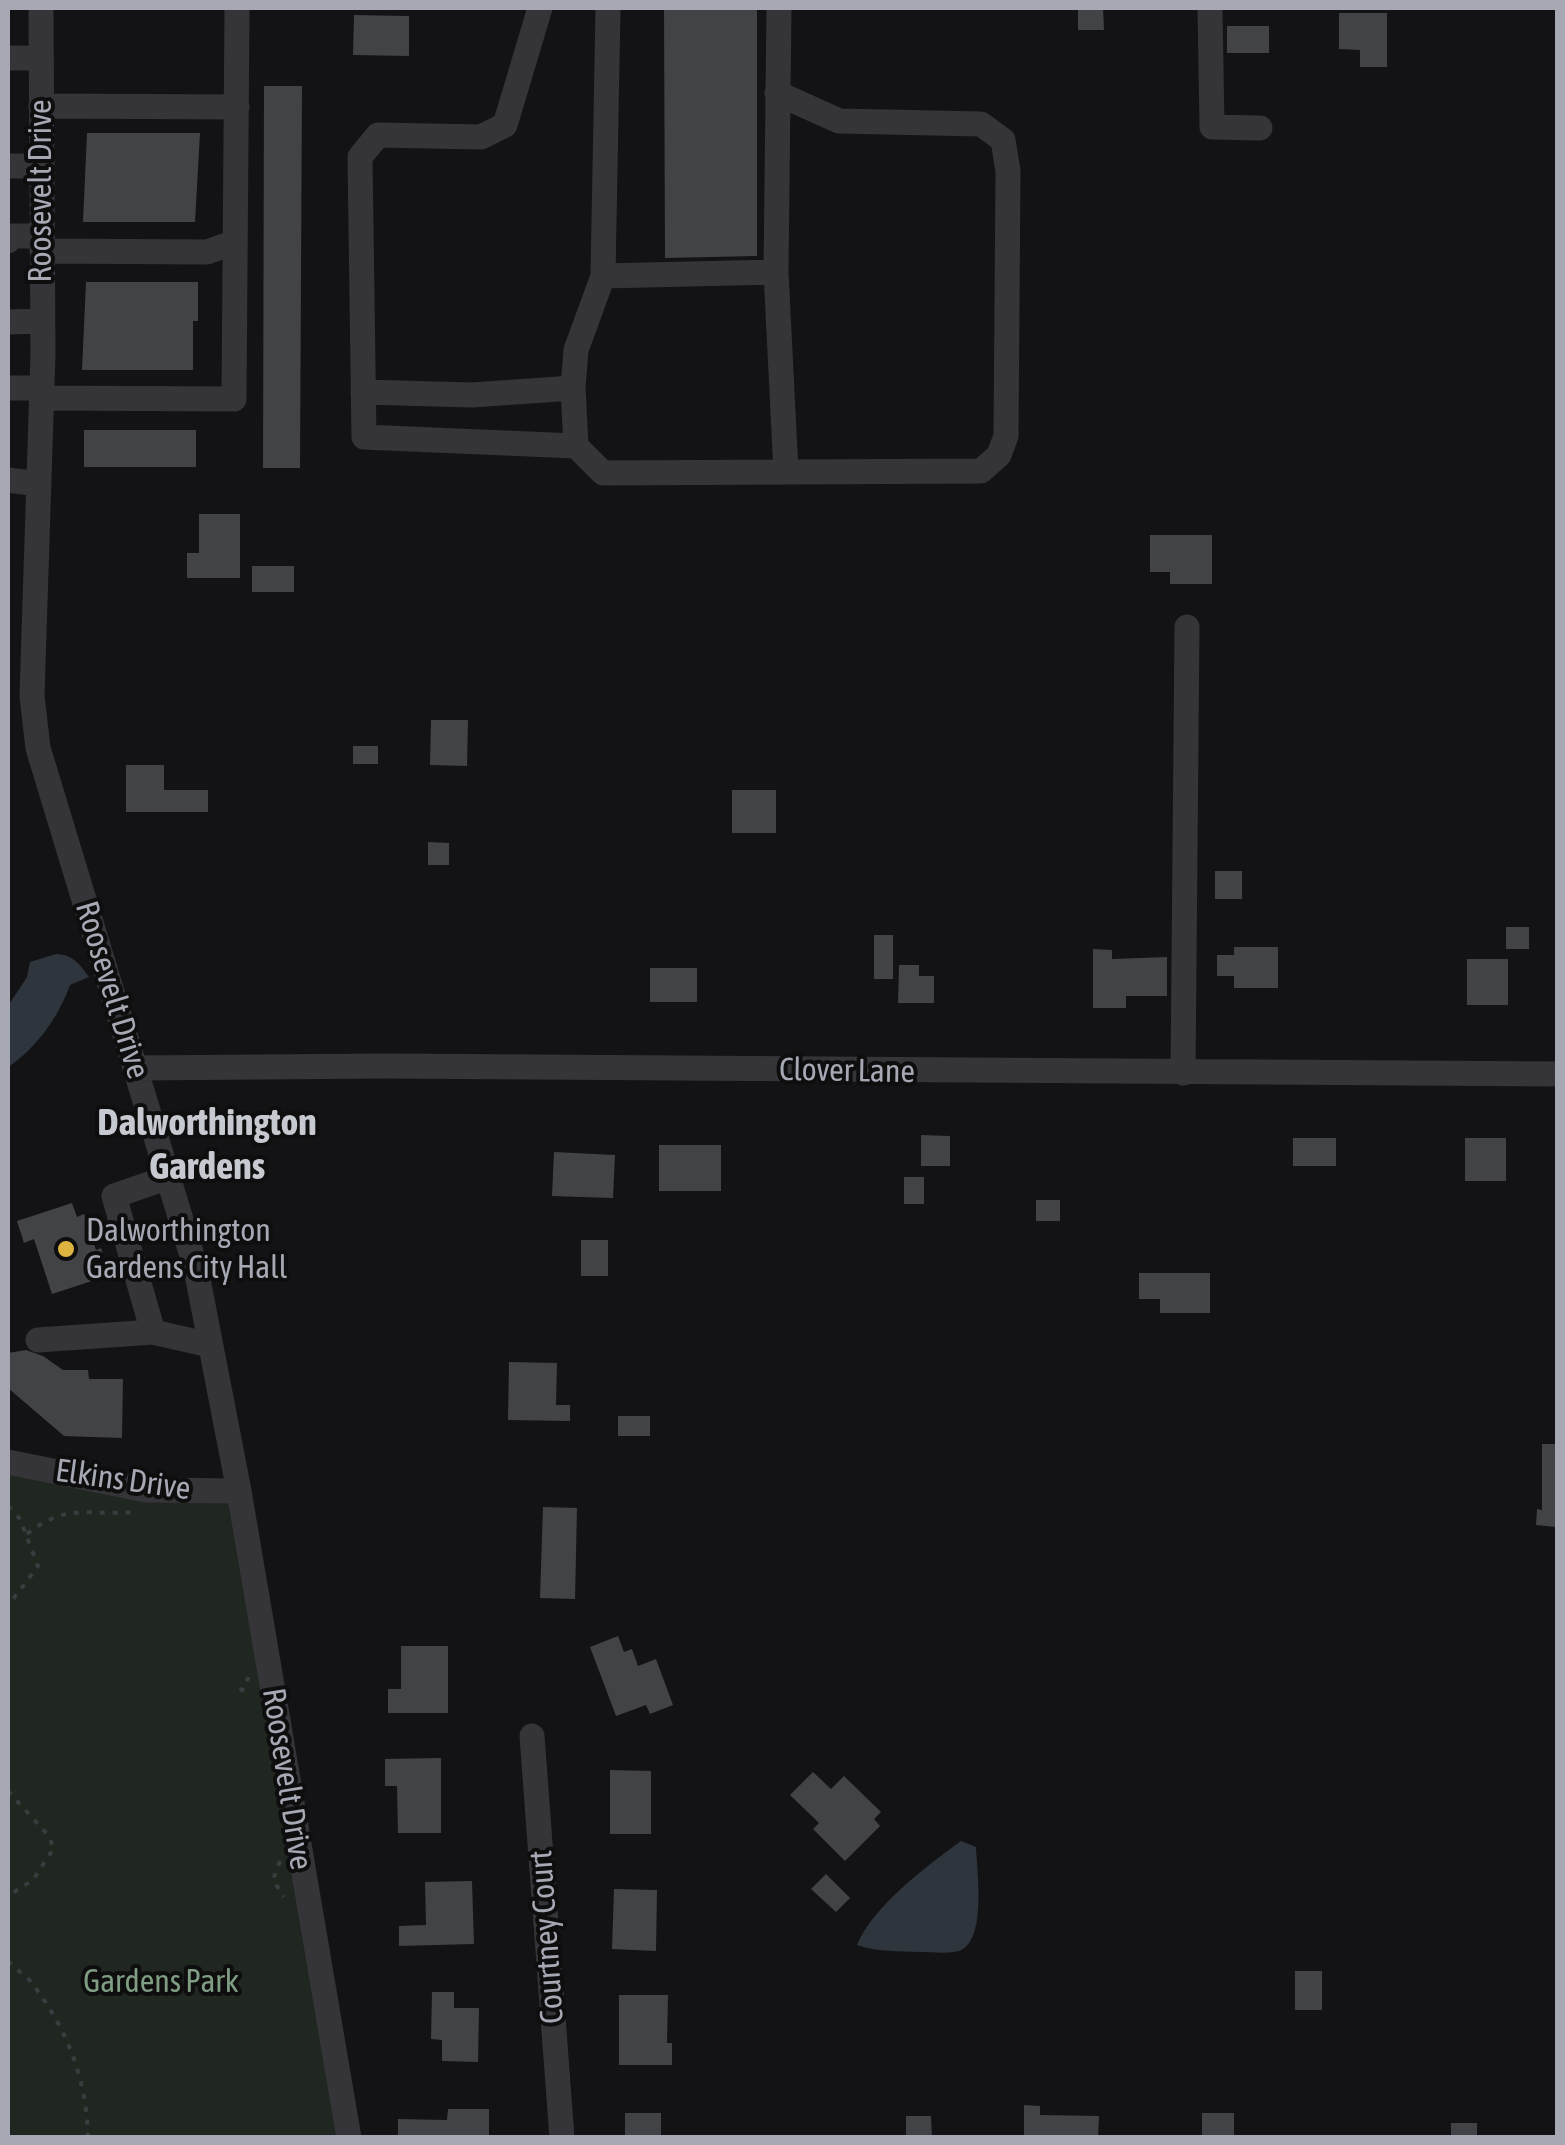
<!DOCTYPE html>
<style>
body{margin:0}
#map{position:relative;width:1565px;height:2145px;overflow:hidden;background:#131315;font-family:"Asap Condensed",sans-serif}
canvas{display:block}
.frame{position:absolute;inset:0;border:10px solid #a6a9b4;pointer-events:none}
</style>
<div id="map">
<canvas width="1565" height="2145"></canvas>
<div class="frame"></div>
</div>
<script>
const g = document.querySelector('canvas').getContext('2d');
g.lineJoin = 'round';
function fill(path, color) {
  g.fillStyle = color;
  g.fill(path, 'evenodd');
}
function strokePath(path, color, width, dash) {
  g.strokeStyle = color;
  g.lineWidth = width;
  g.lineCap = dash ? 'butt' : 'round';
  g.setLineDash(dash || []);
  g.stroke(path);
}
function label(font, color, halo, rows, align = 'center') {
  g.font = font + ' "Asap Condensed",sans-serif';
  g.lineWidth = 8;
  g.setLineDash([]);
  g.textBaseline = 'middle';
  g.strokeStyle = halo;
  g.fillStyle = color;
  for (const [text, x, y, turn = 0] of rows) {
    g.save();
    g.translate(x, y);
    g.rotate((+turn || 0) * Math.PI / 180);
    g.textAlign = isNaN(turn) ? turn : align;
    if (halo) g.strokeText(text, 0, 0);
    g.fillText(text, 0, 0);
    g.restore();
  }
}
fill(new Path2D(`
 M8 1469 233 1499 343 2137H8Z`), '#202721');
fill(new Path2D(`
 M56 954C73 955 79 963 89 977L70 985C59 1016 36 1049 8 1067V1006L27 977 30 962Z
 M961 1841 976 1847C977 1872 987 1941 959 1951 949 1954 931 1952 920 1952 898 1951 877 1952 857 1945 873 1906 927 1866 961 1841Z`), '#2e353c');
fill(new Path2D(`
 M664 8H757V256L665 258Z
 M1078 8H1103L1104 30H1078Z
 M1339 13H1387V67H1360V50L1339 49Z
 M354 15 409 16V56L353 55Z
 M1227 26H1269V53H1227Z
 M264 86H302L300 468H263Z
 M87 133H200L195 222H83Z
 M86 282H198V321H193V370H82Z
 M84 430H196V467H84Z
 M199 514H240V578H187V553H199Z
 M1150 535H1212V584H1170V572H1150Z
 M252 566H294V592H252Z
 M431 720H468L467 766 430 765Z
 M353 746H378V764H353Z
 M126 765H164V790H208V812H126Z
 M732 790H776V833H732Z
 M428 842 449 843V865H428Z
 M1215 871H1242V899H1215Z
 M1506 927H1529V949H1506Z
 M874 935H893V979H874Z
 M1234 947H1278V988H1234V976H1217V955H1234Z
 M1093 949 1112 950V959L1167 957V996H1126V1008H1093Z
 M1467 959H1508V1005H1467Z
 M899 965H919V976H934V1003H898Z
 M650 968H697V1002H650Z
 M921 1135 950 1136V1166H921Z
 M1293 1138H1336V1166H1293Z
 M1465 1138H1506V1181H1465Z
 M659 1145H721V1191H659Z
 M554 1152 615 1155 613 1198 552 1196Z
 M904 1177H924V1204H904Z
 M1036 1200H1060V1221H1036Z
 M72 1203 77 1217 84 1214 96 1250 101 1248 107 1266 89 1272 92 1281 52 1294 34 1239 24 1243 17 1221Z
 M581 1240H608V1276H581Z
 M1139 1273H1210V1313H1160V1299H1139Z
 M26 1350 43 1356 63 1370H88L89 1379H123L122 1438 64 1436 8 1388V1353Z
 M509 1362 557 1363 556 1405H570V1421L508 1420Z
 M618 1416H650V1436H618Z
 M1542 1444H1558L1556 1527 1536 1525 1537 1509 1542 1510Z
 M543 1507 577 1508 575 1599 540 1598Z
 M618 1636 624 1652 632 1649 638 1666 656 1659 673 1705 650 1714 646 1705 616 1716 590 1647Z
 M401 1646H448V1713H388V1689H401Z
 M441 1758V1833H398L397 1786H385V1759Z
 M610 1770 651 1771V1834H610Z
 M813 1772 831 1789 844 1776 881 1812 874 1819 880 1826 845 1861 813 1829 819 1823 790 1795Z
 M826 1874 850 1898 836 1912 811 1889Z
 M472 1881 474 1944 399 1946V1926L426 1925 425 1882Z
 M614 1889 657 1890 656 1951 612 1949Z
 M1295 1971H1322V2010H1295Z
 M432 1992H454V2008H479L478 2062 442 2061V2040L431 2039Z
 M619 1995H668L667 2043H672V2065H619Z
 M1024 2105 1040 2106V2115L1099 2116 1098 2138H1024Z
 M448 2109H489V2138H398V2119L447 2120Z
 M625 2113H661V2138H625Z
 M1202 2113H1234V2138H1202Z
 M906 2116H931L932 2138H906Z
 M1451 2123H1477V2138H1451Z`), '#424347');
strokePath(new Path2D(`
 M8 1506 20 1519 38 1566 8 1606
 M27 1534C68 1502 87 1516 135 1512
 M249 1677 241 1689 250 1695
 M8 1791 48 1835 54 1848 33 1880 8 1896
 M280 1861 273 1880 284 1897
 M8 1961C14 1969 25 1974 31 1982 67 2028 87 2080 88 2138`), '#3b3c40', 4, [5, 8]);
strokePath(new Path2D(`
 M41 8 43 354 32 696 38 748 196 1269 239 1491 349 2138
 M540 8 505 125 481 137 378 135 360 157 364 437 576 446 603 473 981 471 999 455 1006 436 1008 171 1003 140 981 124 839 121 777 93
 M608 8 603 276 776 272 779 8
 M1210 8 1212 127 1260 128
 M8 58H41
 M41 106 237 107
 M8 166H41
 M8 241 12 236H42
 M42 251 207 252 235 242
 M776 272 786 472
 M8 322 42 321
 M8 388H42
 M363 392 472 395 573 388
 M41 398 234 399 237 8
 M576 446 573 388 576 350 603 276
 M8 480 39 484
 M137 1068 386 1066 1558 1074
 M1183 1073 1187 627
 M153 1332 210 1345
 M38 1340 153 1332 114 1196 169 1177
 M8 1462 146 1490 239 1491
 M532 1736 562 2138`), '#353539', 25);
for (const [x, y, r, color] of [
 [66,1249,10,"#deb441"]
]) {
  const dot = new Path2D();
  dot.arc(x, y, r, 0, 2 * Math.PI);
  g.fillStyle = color;
  g.fill(dot);
  strokePath(dot, '#0e0e0f', 4);
}
label('32px', '#a6a9b4', '#0e0e0f', [
 ["Roosevelt Drive",41,191,-90],
 ["Roosevelt Drive",112,990,73],
 ["Clover Lane",847,1071,1],
 ["Elkins Drive",123,1480,8],
 ["Roosevelt Drive",287,1779,81],
 ["Courtney Court",547,1937,-94]
]);
label('32px', '#a6a9b4', '#0e0e0f', [
 ["Dalworthington",86,1231],
 ["Gardens City Hall",86,1268]
], 'left');
label('32px', '#7f9d83', '#0e0e0f', [
 ["Gardens Park",161,1982]
]);
label('bold 38px', '#c7c9d0', '#0e0e0f', [
 ["Dalworthington",207,1123],
 ["Gardens",207,1167]
]);
</script>
